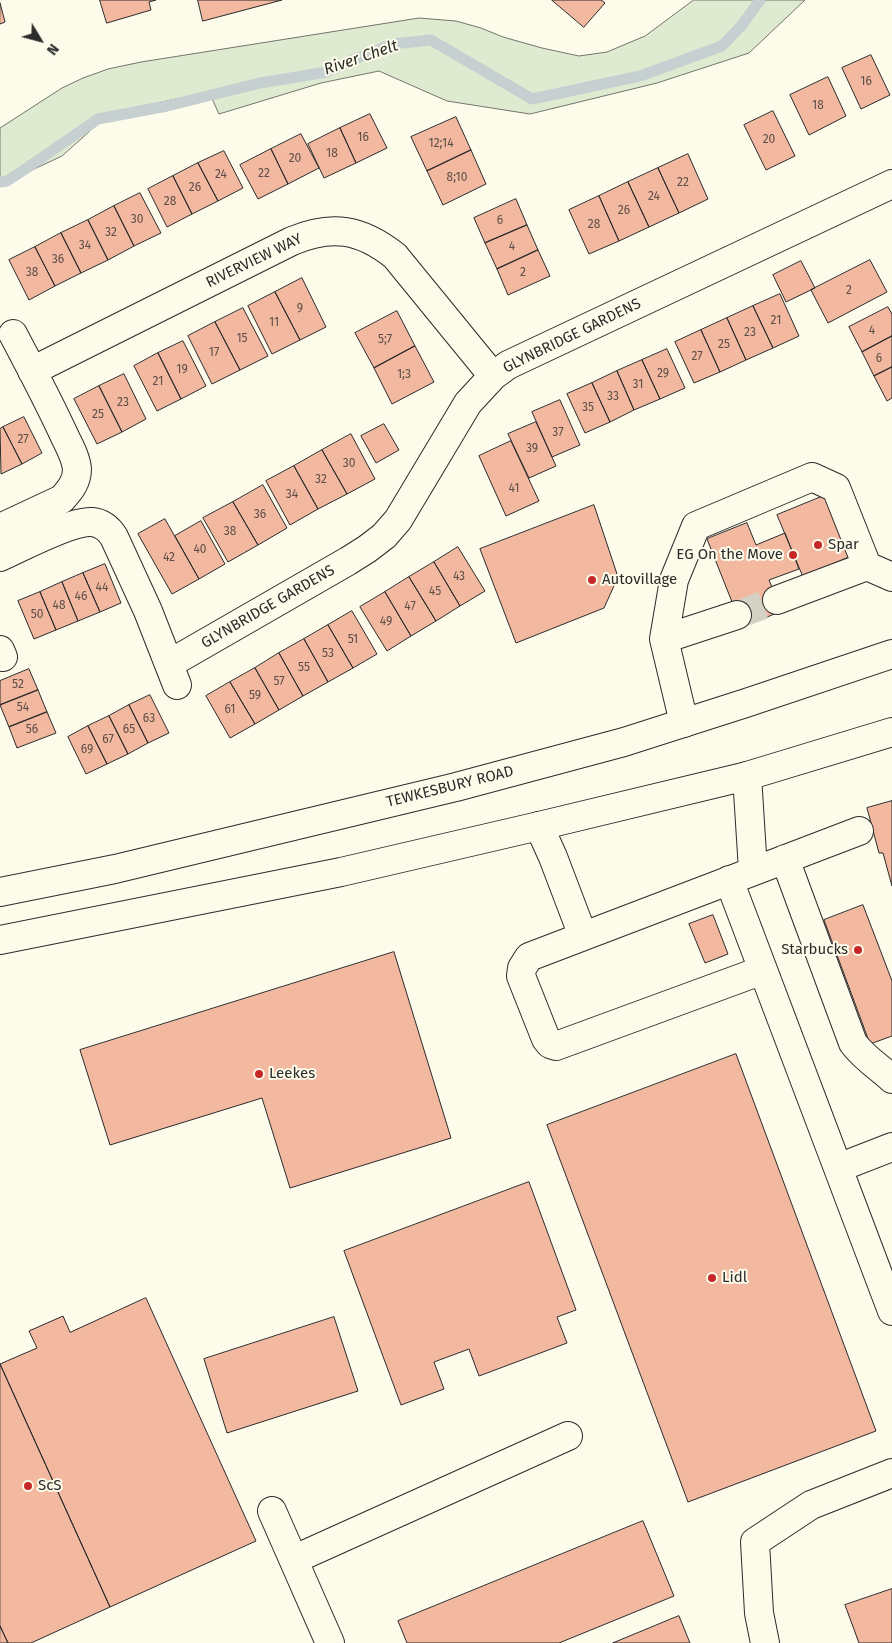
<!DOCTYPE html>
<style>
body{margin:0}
#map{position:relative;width:892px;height:1643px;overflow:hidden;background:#fdfbea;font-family:"Fira Sans",sans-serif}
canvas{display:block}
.north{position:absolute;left:15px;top:15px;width:50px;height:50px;-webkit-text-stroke:4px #fdfbea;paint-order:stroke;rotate:127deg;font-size:14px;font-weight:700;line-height:20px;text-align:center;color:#2b2b2b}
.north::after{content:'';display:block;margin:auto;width:18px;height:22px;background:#2b2b2b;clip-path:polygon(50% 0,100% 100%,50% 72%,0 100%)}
</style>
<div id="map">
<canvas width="892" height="1643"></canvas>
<div class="north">N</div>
</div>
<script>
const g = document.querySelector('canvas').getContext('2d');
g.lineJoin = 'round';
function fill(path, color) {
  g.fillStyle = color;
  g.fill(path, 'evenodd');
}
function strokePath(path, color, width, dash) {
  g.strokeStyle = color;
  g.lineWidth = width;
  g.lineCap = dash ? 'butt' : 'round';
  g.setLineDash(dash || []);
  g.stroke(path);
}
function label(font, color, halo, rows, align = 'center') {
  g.font = font + ' "Fira Sans",sans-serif';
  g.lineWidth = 4;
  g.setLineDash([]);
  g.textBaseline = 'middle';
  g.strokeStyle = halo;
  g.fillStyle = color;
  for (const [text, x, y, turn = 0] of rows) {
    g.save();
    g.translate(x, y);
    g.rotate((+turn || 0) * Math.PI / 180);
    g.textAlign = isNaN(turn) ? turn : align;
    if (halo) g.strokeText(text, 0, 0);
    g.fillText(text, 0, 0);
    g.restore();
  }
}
const green = new Path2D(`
 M694 0H805L749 53 657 83 530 114 447 101 379 71 321 83 219 114 209 92 110 113 62 156 0 185V128L62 88 83 78 108 69 141 62 419 18 456 21 481 28 503 37 542 48 579 56 607 52 645 36Z`);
fill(green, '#deebd1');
strokePath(green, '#74746e', 1);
strokePath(new Path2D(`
 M0 182 7 181 27 168 98 119 167 106 260 83 327 72 350 61 392 44 431 40 532 99 640 76 722 46 742 25 760 0`), '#c7d0d0', 11);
const building = new Path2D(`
 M100 0H156L149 2 151 10 107 23Z
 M198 0H282L203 21Z
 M552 0H601L605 3 584 27Z
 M0 3 5 22 0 24Z
 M871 55 890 95 861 109 842 68Z
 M828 77 846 116 809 135 790 95Z
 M773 111 795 156 766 170 744 125Z
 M370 114 387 148 356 163 340 128Z
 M456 117 471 150 427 171 411 137Z
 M340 128 356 163 324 178 308 144Z
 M301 134 319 168 288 184 271 149Z
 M271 149 288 184 258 199 240 165Z
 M471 150 486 184 443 205 427 171Z
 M224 151 243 188 218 201 198 163Z
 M688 154 708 199 679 213 658 168Z
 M198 163 218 201 192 214 173 176Z
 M658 168 679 213 649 227 628 182Z
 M173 176 192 214 167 227 148 189Z
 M628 182 649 227 619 241 599 196Z
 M140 193 161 233 134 246 114 206Z
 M599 196 619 241 589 254 569 210Z
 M516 199 527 225 485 243 474 218Z
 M114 206 134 246 108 260 88 220Z
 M88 220 108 260 81 273 61 233Z
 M527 225 538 250 497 269 485 243Z
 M61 233 81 273 55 286 35 247Z
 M35 247 55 286 29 300 9 260Z
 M538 250 550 276 508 295 497 269Z
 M870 260 887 292 828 323 811 290Z
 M801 261 815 288 786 302 773 275Z
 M302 278 326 327 300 340 275 292Z
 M275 292 300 340 272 354 248 306Z
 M780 294 799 336 773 348 753 306Z
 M753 306 773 348 746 360 727 318Z
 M888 307 892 314V336L862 352 849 327Z
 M243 308 268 356 240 370 215 322Z
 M397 311 415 346 374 368 355 333Z
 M727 318 746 360 720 372 701 330Z
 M215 322 240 370 212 384 188 336Z
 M701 330 720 372 694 383 675 342Z
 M892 336V367L874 376 862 352Z
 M183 341 206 386 181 399 158 353Z
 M415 346 434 382 392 404 374 368Z
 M667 349 685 388 660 399 642 360Z
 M158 353 181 399 157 411 134 366Z
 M642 360 660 399 634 410 617 371Z
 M892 367V398L887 401 874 376Z
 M617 371 634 410 610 422 592 383Z
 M124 374 146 419 122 432 99 386Z
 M592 383 610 422 585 433 567 394Z
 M99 386 122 432 97 444 74 399Z
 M560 400 580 445 552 457 532 412Z
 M24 417 42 453 22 464 3 427Z
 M536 422 556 466 529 478 508 434Z
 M384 424 399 450 376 463 361 436Z
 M3 427 22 464 1 474 0 429Z
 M351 434 375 479 347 494 322 450Z
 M511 441 539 501 506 516 479 456Z
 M322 450 347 494 318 509 294 466Z
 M294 466 318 509 290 525 266 481Z
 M263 485 287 528 258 545 233 502Z
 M826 495 851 556 803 577 777 515Z
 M233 502 258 545 228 562 203 518Z
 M594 505 618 577 604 608 516 643 480 549Z
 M165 519 199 579 172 594 138 534Z
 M201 521 225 564 199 579 175 536Z
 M747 523 756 545 785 533 799 569 769 580 782 611 742 627 707 539Z
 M458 547 485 591 460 606 434 562Z
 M434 562 460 606 436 621 409 577Z
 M105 564 121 603 100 612 83 573Z
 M83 573 100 612 78 621 62 582Z
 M409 577 436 621 411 636 385 592Z
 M62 582 78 621 56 630 40 592Z
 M40 592 56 630 34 639 18 601Z
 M385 592 411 636 387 651 360 607Z
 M352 611 377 654 353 668 328 625Z
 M328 625 353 668 328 682 304 639Z
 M304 639 328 682 303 696 279 653Z
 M279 653 303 696 279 710 255 668Z
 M255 668 279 710 255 724 230 682Z
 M29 669 38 690 0 705V681Z
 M230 682 255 724 230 738 206 696Z
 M38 690 47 712 9 727 0 705Z
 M150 695 169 733 148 743 129 705Z
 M129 705 148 743 128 754 109 716Z
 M47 712 56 733 17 748 9 727Z
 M109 716 128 754 107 764 88 726Z
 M88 726 107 764 86 774 68 737Z
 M892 801V886L883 853H879L867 808Z
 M863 905 892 981V1036L870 1044 824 920Z
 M713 915 728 954 705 963 689 924Z
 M394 952 451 1138 290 1188 262 1098 110 1145 80 1050Z
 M736 1054 876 1431 688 1502 547 1125Z
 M529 1182 576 1310 557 1317 567 1343 479 1376 469 1349 434 1362 444 1389 401 1405 344 1251Z
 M146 1298 256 1541 110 1607 0 1364 37 1348 29 1331 63 1316 70 1332Z
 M334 1317 358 1391 227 1433 204 1359Z
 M0 1364 110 1607 31 1643H8L0 1626Z
 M643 1521 674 1596 559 1643H407L398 1621Z
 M892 1589V1643H859L845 1605Z
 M679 1616 690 1643H613Z
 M0 1626 8 1643H0Z`);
fill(building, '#f2b8a0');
strokePath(building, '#2b2b2b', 1);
strokePath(new Path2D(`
 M737 615 777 600`), '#d3d1c4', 28, [28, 14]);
const minor = new Path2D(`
 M32 371 292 241C332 224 361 229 395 256L493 376
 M0 528 62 499C70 490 77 482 77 469 76 458 70 447 65 437 49 402 31 368 13 334
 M0 557C20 548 72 520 92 522 102 523 109 529 114 537L148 611 177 685
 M777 600 867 566 892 577
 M664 639 674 580 696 526 812 477 836 488 867 566
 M0 650 3 657
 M169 664 348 561 367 549 384 536 398 520 468 403 493 376 508 365 892 184
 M684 723 664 639 737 615
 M747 776 753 870
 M539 826 553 857 583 936
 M785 859 853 1043C864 1058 879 1067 892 1079
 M729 880 892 1311
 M763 970 556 1046 550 1044 546 1039 521 976 522 968 529 957 859 831
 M838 1168 892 1147
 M272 1511 330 1643
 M295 1559 568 1436
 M765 1643 759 1613 755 1542 811 1505 892 1473`);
const highway = new Path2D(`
 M0 892 115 869 456 787 624 742 746 703 892 654
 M0 940 341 872 539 826 747 776 892 732`);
strokePath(minor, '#2b2b2b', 30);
strokePath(highway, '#2b2b2b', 30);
strokePath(minor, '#fdfbea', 28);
strokePath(highway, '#fdfbea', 28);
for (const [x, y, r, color] of [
 [818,545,5,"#c62828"],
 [793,555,5,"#c62828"],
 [592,580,5,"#c62828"],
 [858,950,5,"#c62828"],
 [259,1074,5,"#c62828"],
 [712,1278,5,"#c62828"],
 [28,1486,5,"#c62828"]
]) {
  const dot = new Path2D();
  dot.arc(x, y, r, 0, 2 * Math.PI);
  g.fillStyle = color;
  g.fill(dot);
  strokePath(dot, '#fdfbea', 2);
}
label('12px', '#5d4e48', null, [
 ["16",866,82],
 ["18",818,106],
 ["16",363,138],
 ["20",769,140],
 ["12;14",441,144],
 ["18",332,154],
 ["20",295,159],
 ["22",264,174],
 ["24",221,175],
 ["8;10",457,178],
 ["22",683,183],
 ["26",195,188],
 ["24",654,197],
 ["28",170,202],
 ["26",624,211],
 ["30",137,220],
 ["6",500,221],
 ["28",594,225],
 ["32",111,233],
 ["34",85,246],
 ["4",512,247],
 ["36",58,260],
 ["38",32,273],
 ["2",523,273],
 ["2",849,291],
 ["9",300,309],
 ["21",776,321],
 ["11",274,323],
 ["4",872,331],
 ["23",750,333],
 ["15",242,339],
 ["5;7",385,340],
 ["25",724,345],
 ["17",214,353],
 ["27",697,357],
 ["6",879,359],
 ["19",182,370],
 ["29",663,374],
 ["1;3",404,375],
 ["21",158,382],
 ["31",638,385],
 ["33",613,397],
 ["23",123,403],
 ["35",588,408],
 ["25",98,415],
 ["37",558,433],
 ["27",23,440],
 ["39",532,449],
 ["30",349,464],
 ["32",321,480],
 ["41",514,489],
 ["34",292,495],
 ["36",260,515],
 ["38",230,532],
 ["40",200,550],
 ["42",169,558],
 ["43",459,577],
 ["44",102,588],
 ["45",435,592],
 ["46",81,597],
 ["48",59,606],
 ["47",410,607],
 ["50",37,615],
 ["49",386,622],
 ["51",353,640],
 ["53",328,654],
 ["55",304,668],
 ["57",279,682],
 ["52",18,685],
 ["59",255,696],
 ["54",23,708],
 ["61",230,710],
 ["63",149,719],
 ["56",32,730],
 ["65",129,730],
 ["67",108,740],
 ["69",87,750]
]);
label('15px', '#2b2b2b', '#fdfbea', [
 ["RIVERVIEW WAY",254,261,-26],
 ["GLYNBRIDGE GARDENS",572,336,-26],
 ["GLYNBRIDGE GARDENS",268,607,-30],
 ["TEWKESBURY ROAD",450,787,-14]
]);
label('15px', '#2b2b2b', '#fdfbea', [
 ["Spar",828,545],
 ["EG On the Move",783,555,"right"],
 ["Autovillage",602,580],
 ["Starbucks",848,950,"right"],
 ["Leekes",269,1074],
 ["Lidl",722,1278],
 ["ScS",38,1486]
], 'left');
label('italic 16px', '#2b2b2b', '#fdfbea', [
 ["River Chelt",361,58,-19]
]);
</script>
